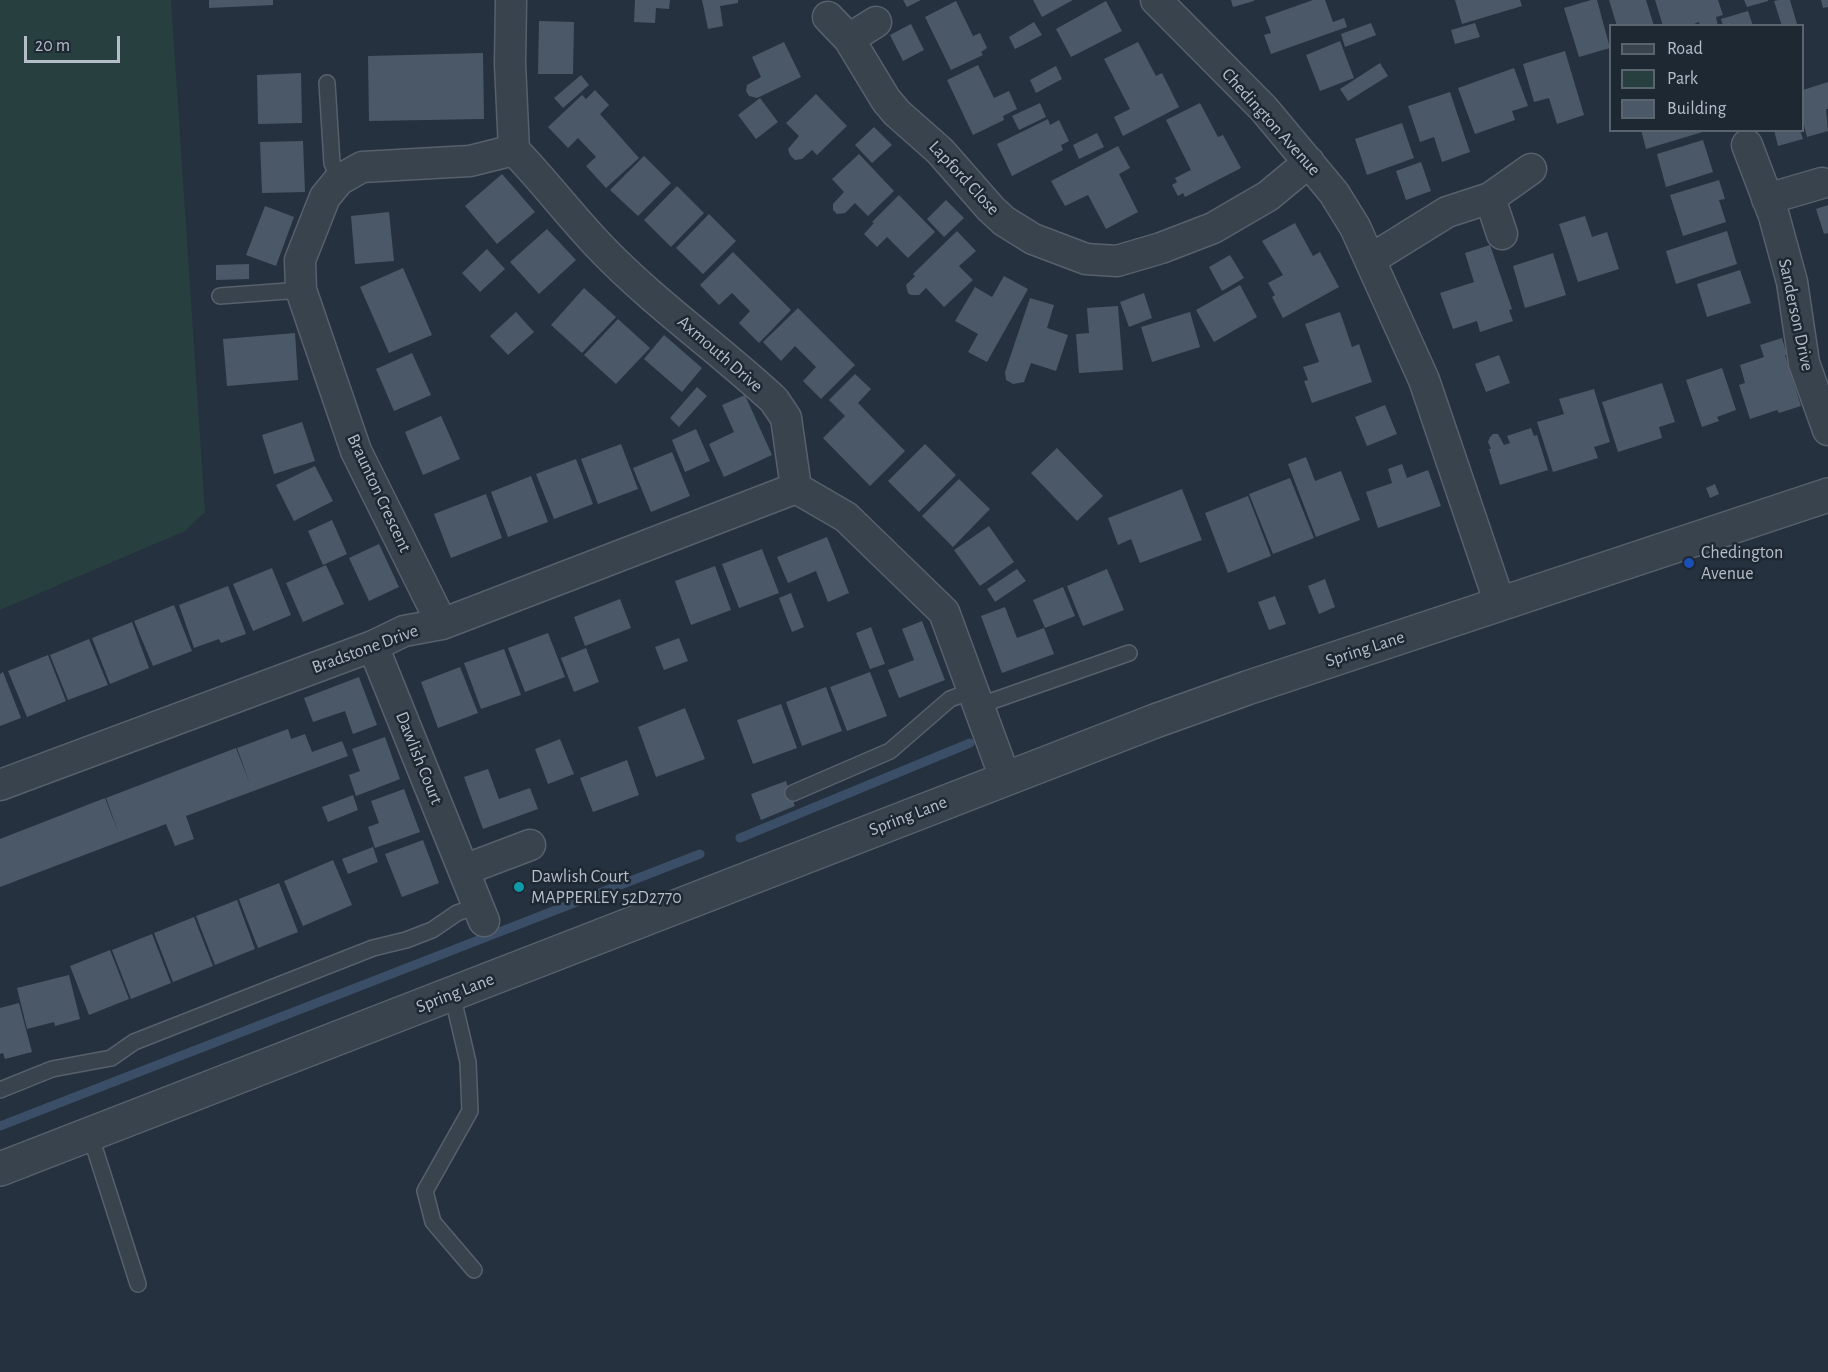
<!DOCTYPE html>
<style>
body{margin:0}
#map{position:relative;width:1828px;height:1372px;overflow:hidden;background:#25313e;font-family:"Alegreya Sans",sans-serif}
canvas{display:block}
.legend{position:absolute;left:1609px;top:24px;width:195px;height:108px;box-sizing:border-box;background:#1e2833;border:2px solid #5a646f;margin:0;padding:8px 10px;list-style:none;font-size:18px;color:#b5bdc9}
.legend li{display:flex;align-items:center;gap:12px;height:30px}
.legend b{width:30px;border:2px solid #5a646f}
.scale{position:absolute;left:24px;top:36px;width:96px;height:27px;box-sizing:border-box;border:3px solid #b5bdc9;border-top:0;padding-left:8px;font-size:18px;line-height:21px;white-space:nowrap;color:#b5bdc9;-webkit-text-stroke:4px #1e2833;paint-order:stroke}
</style>
<div id="map">
<canvas width="1828" height="1372"></canvas>
<ul class="legend">
<li><b style="height:8px;background:#39434e"></b>Road</li>
<li><b style="height:16px;background:#283f40"></b>Park</li>
<li><b style="height:16px;background:#4b5867"></b>Building</li>
</ul>
<div class="scale">20 m</div>
</div>
<script>
const g = document.querySelector('canvas').getContext('2d');
g.lineJoin = 'round';
function fill(path, color) {
  g.fillStyle = color;
  g.fill(path, 'evenodd');
}
function strokePath(path, color, width, dash) {
  g.strokeStyle = color;
  g.lineWidth = width;
  g.lineCap = dash ? 'butt' : 'round';
  g.setLineDash(dash || []);
  g.stroke(path);
}
function label(font, color, halo, rows, align = 'center') {
  g.font = font + ' "Alegreya Sans",sans-serif';
  g.lineWidth = 5;
  g.setLineDash([]);
  g.textBaseline = 'middle';
  g.strokeStyle = halo;
  g.fillStyle = color;
  for (const [text, x, y, turn = 0] of rows) {
    g.save();
    g.translate(x, y);
    g.rotate((+turn || 0) * Math.PI / 180);
    g.textAlign = isNaN(turn) ? turn : align;
    if (halo) g.strokeText(text, 0, 0);
    g.fillText(text, 0, 0);
    g.restore();
  }
}
fill(new Path2D(`
 M0 0H171L205 512 185 531 0 610Z`), '#283f40');
strokePath(new Path2D(`
 M740 838 970 743
 M0 1126 700 854`), '#3a4f67', 9);
fill(new Path2D(`
 M209 0H273V5L209 8Z
 M635 0H670L669 9 656 8 655 23 634 22Z
 M702 0H738V3L720 6 723 26 708 29Z
 M903 0H921L907 7Z
 M1033 0H1073L1042 17Z
 M1231 0H1254V1L1233 7Z
 M1313 0H1325L1333 22 1344 18 1347 27 1271 54 1264 35 1271 33 1265 17Z
 M1455 0H1520L1522 6 1462 24Z
 M1591 0H1597L1610 48 1579 57 1564 8Z
 M1609 0H1646L1654 26H1617Z
 M1655 0H1718L1723 15 1716 17 1718 26H1700L1699 22 1689 26H1663Z
 M1744 0H1768V1L1747 7Z
 M1779 0H1790L1797 24 1782 26 1774 1Z
 M1821 0H1828V7L1823 8Z
 M956 1 973 36 980 33 987 48 981 52 983 55 951 70 925 17Z
 M1106 1 1122 31 1071 57 1056 29Z
 M1748 11 1753 26H1723L1721 19Z
 M539 21 574 22 573 74H538Z
 M1034 22 1042 35 1015 49 1009 37Z
 M1371 23 1376 35 1345 47 1341 34Z
 M1475 23 1480 37 1455 44 1451 30Z
 M911 24 924 50 903 61 890 35Z
 M1340 41 1354 78 1320 91 1306 55Z
 M784 42 801 77 757 98 749 96 746 91 747 85 761 77 752 57Z
 M1138 42 1156 76 1162 73 1179 107 1123 136 1114 117 1130 109 1104 59Z
 M1565 51 1584 115 1557 124 1549 98 1534 102 1523 64Z
 M483 53 484 119 369 121 368 56Z
 M1380 63 1388 76 1348 101 1340 89Z
 M978 65 994 98 1009 91 1017 109 1003 116 1004 120 973 135 947 80Z
 M1056 66 1062 79 1036 93 1030 80Z
 M1514 68 1528 106 1512 111 1515 120 1475 134 1458 88Z
 M301 73 302 123 258 124 257 75Z
 M581 75 589 85 563 108 554 98Z
 M1828 82V109H1826L1828 131 1807 137 1803 121V90Z
 M595 90 609 105 600 114 639 158 606 188 586 166 596 157 578 138 568 148 548 127 582 95 586 99Z
 M1450 92 1470 152 1442 162 1434 137 1420 142 1408 106Z
 M816 94 847 126 817 155 812 150 802 159 795 160 790 155 788 149 799 136 786 123Z
 M760 98 778 122 756 139 738 115Z
 M1040 103 1046 117 1019 130 1012 116Z
 M1200 103 1218 137 1223 135 1241 168 1185 197 1183 193 1178 196 1172 185 1177 182 1175 178 1191 170 1166 120Z
 M1048 119 1050 125 1059 120 1069 141 1061 145 1063 150 1012 176 997 144Z
 M1402 123 1414 158 1367 175 1355 139Z
 M874 127 892 145 872 163 855 145Z
 M1641 130H1706V131L1646 149Z
 M1774 130H1800L1803 139 1778 146Z
 M1097 133 1104 147 1079 159 1073 145Z
 M1703 140 1713 172 1666 187 1657 154Z
 M303 141 305 192 262 193 260 142Z
 M1118 146 1130 168 1119 174 1138 212 1106 229 1088 195 1065 206 1051 181Z
 M859 154 894 191 868 216 855 203 845 213 837 214 833 210V204L844 192 832 179Z
 M644 156 671 183 638 216 610 190Z
 M1421 162 1431 191 1406 200 1396 171Z
 M502 174 535 212 497 244 465 206Z
 M1719 180 1725 199 1719 200 1726 222 1683 236 1670 195Z
 M677 186 704 213 671 247 644 220Z
 M899 195 935 232 908 258 887 237 877 247 864 234 874 223 872 222Z
 M946 200 964 218 944 237 927 219Z
 M1828 205V233L1824 234 1816 209Z
 M265 206 294 217 276 266 246 255Z
 M389 212 394 261 355 264 351 216Z
 M709 214 736 241 703 274 676 248Z
 M1585 216 1592 237 1607 232 1619 269 1578 282 1559 224Z
 M1295 223 1313 256 1320 252 1339 287 1283 318 1272 297 1275 295 1268 283 1283 275 1262 241Z
 M547 229 576 260 539 294 510 262Z
 M957 231 976 251 959 266 973 280 944 307 926 288 919 295H911L908 293 906 285 915 276 913 274Z
 M1727 231 1737 264 1676 284 1666 251Z
 M1490 245 1512 309 1509 310 1513 321 1480 332 1477 321 1453 329 1440 293 1474 282 1465 253Z
 M487 249 505 269 480 292 462 273Z
 M733 252 791 310 759 343 739 323 750 311 732 293 719 305 700 285Z
 M1553 253 1566 295 1525 308 1513 266Z
 M1230 255 1244 278 1222 291 1209 267Z
 M249 264V279L216 280V265Z
 M403 268 432 335 389 353 360 287Z
 M1740 270 1751 303 1707 317 1697 284Z
 M1004 276 1028 289 987 362 968 352 978 334 955 321 975 287 992 297Z
 M1240 285 1257 317 1214 342 1196 310Z
 M584 288 616 317 582 353 551 325Z
 M1144 293 1152 318 1129 327 1120 302Z
 M1030 298 1054 305 1047 328 1068 335 1056 371 1031 363 1024 382 1013 384 1006 380 1005 372Z
 M1118 306 1123 370 1079 373 1076 334 1089 333 1087 308Z
 M798 308 855 365 821 399 803 381 816 367 795 346 781 361 763 342Z
 M516 312 534 332 508 355 490 336Z
 M1190 312 1200 347 1152 362 1141 327Z
 M1340 312 1352 347 1359 344 1372 382 1312 403 1304 381 1308 380 1303 367 1319 362 1305 324Z
 M618 319 650 348 616 384 584 355Z
 M295 333 298 380 227 386 223 339Z
 M664 335 702 368 682 392 644 359Z
 M1782 338 1787 355H1785L1801 406 1779 413 1777 410 1750 419 1739 385 1745 383 1740 365 1764 357 1760 345Z
 M412 353 431 395 394 411 376 369Z
 M1499 355 1510 383 1486 392 1475 364Z
 M1722 368 1736 410 1717 417 1719 421 1702 427 1686 380Z
 M855 374 871 389 858 403 905 451 870 486 823 438 845 416 829 400Z
 M1662 383 1675 422 1659 427 1662 438 1618 452 1602 402Z
 M697 387 707 396 679 427 670 418Z
 M1594 389 1610 442 1594 447 1598 458 1553 472 1537 422 1564 414 1559 399Z
 M745 395 772 455 724 477 709 444 734 432 722 405Z
 M1385 405 1397 434 1367 446 1355 417Z
 M441 416 460 459 423 475 405 432Z
 M302 422 315 461 274 474 262 435Z
 M1531 428 1534 436 1537 435 1548 470 1500 485 1489 449H1491L1488 442 1490 437 1493 434H1498L1504 445 1510 443 1507 436Z
 M696 429 710 461 685 472 672 440Z
 M621 444 638 489 598 504 581 459Z
 M925 444 956 475 919 512 888 481Z
 M1057 448 1103 496 1077 521 1031 473Z
 M672 452 690 496 651 512 633 468Z
 M1306 457 1315 481 1341 471 1360 520 1316 537 1288 464Z
 M576 459 593 504 554 519 536 474Z
 M1402 464 1407 478 1428 470 1441 506 1378 528 1366 492 1392 483 1388 469Z
 M315 466 333 501 294 521 276 485Z
 M531 476 548 522 508 537 491 492Z
 M1290 478 1314 538 1273 554 1249 494Z
 M959 479 990 509 953 547 922 516Z
 M1715 484 1719 494 1710 498 1706 488Z
 M1182 489 1202 540 1140 563 1131 539 1118 545 1108 518Z
 M486 494 502 538 451 558 434 514Z
 M1248 496 1271 556 1228 573 1205 513Z
 M332 520 347 554 323 565 308 531Z
 M989 526 1014 562 980 586 954 550Z
 M827 537 849 593 828 602 816 571 788 583 777 557Z
 M379 544 399 587 369 601 349 558Z
 M762 549 779 593 739 608 722 564Z
 M326 565 344 604 303 622 286 583Z
 M715 566 731 610 691 625 675 581Z
 M272 568 291 615 253 631 233 584Z
 M1017 569 1026 581 995 602 987 589Z
 M1107 569 1124 610 1083 626 1067 586Z
 M1325 579 1335 607 1319 614 1308 586Z
 M228 586 246 634 221 643 219 639 194 648 179 605Z
 M1063 587 1075 616 1045 628 1033 600Z
 M791 593 804 627 792 632 779 598Z
 M1275 596 1286 624 1269 630 1258 602Z
 M620 599 631 628 585 646 574 617Z
 M174 605 192 651 153 666 134 621Z
 M1005 607 1017 638 1044 628 1054 654 1002 673 981 616Z
 M922 621 945 680 899 698 888 670 914 660 902 629Z
 M132 622 149 668 110 684 92 638Z
 M871 627 885 664 870 669 856 633Z
 M548 633 565 677 525 692 508 648Z
 M679 638 688 661 664 670 655 647Z
 M89 639 108 685 68 700 50 655Z
 M586 648 599 682 574 692 561 658Z
 M504 649 521 695 481 709 464 663Z
 M48 655 66 701 27 717 8 671Z
 M460 667 478 713 438 728 421 682Z
 M3 672 21 718 0 726V674Z
 M870 672 887 716 847 731 830 687Z
 M359 677 377 725 353 734 345 711 313 722 304 698Z
 M826 687 842 731 802 746 786 702Z
 M781 704 797 748 753 764 737 720Z
 M685 708 705 759 656 777 638 727Z
 M288 729 291 739 305 734 312 752 342 741 348 756 186 816 194 839 175 846 166 824 0 887V839L105 798 119 834 106 798 236 748 250 784 237 748Z
 M385 737 400 779 356 796 349 775 360 771 352 749Z
 M560 739 574 774 548 784 535 749Z
 M627 760 639 795 593 812 580 778Z
 M488 769 499 799 530 788 538 809 483 829 464 777Z
 M786 781 795 806 761 820 751 794Z
 M404 789 420 832 375 848 368 827 379 823 371 801Z
 M353 795 358 810 328 822 322 807Z
 M423 840 439 883 402 897 385 854Z
 M373 847 378 862 348 874 342 859Z
 M333 860 352 905 303 926 284 881Z
 M522 880 526 891 517 894 513 883Z
 M279 883 298 932 258 948 239 899Z
 M237 900 255 949 215 965 196 916Z
 M194 917 213 966 173 982 154 933Z
 M152 934 171 983 131 999 112 950Z
 M110 950 129 999 89 1015 70 966Z
 M69 975 80 1019 55 1026 54 1022 27 1029 17 988Z
 M19 1003 32 1052 5 1059 3 1053 0 1054V1008Z`), '#4b5867');
const service = new Path2D(`
 M327 83 332 163 339 180
 M220 296 301 290
 M978 706 1129 653
 M793 793 890 751 950 699 972 691
 M452 994 468 1062 470 1111 425 1191 433 1222 474 1270
 M0 1090 52 1069 111 1058 134 1042 373 948 406 940 432 930 457 913 477 906
 M90 1134 138 1284`);
const minor = new Path2D(`
 M511 0 510 64 514 150C545 182 571 217 602 249 655 304 718 348 774 400L786 418 796 488 846 517 944 612 1005 778
 M1156 0 1264 109 1334 193 1355 227 1424 380 1500 604
 M828 17 849 39 886 100 897 113 940 151 991 209 1004 221 1033 239 1086 259 1117 261 1161 248 1213 228 1268 196 1309 162
 M849 39 876 22
 M1747 145 1774 216 1792 282 1804 363 1828 430
 M1490 198 1502 234
 M1767 199 1822 183
 M1368 256 1381 253 1447 212 1490 198 1531 169
 M442 624 356 451 301 290 300 260 325 197 339 180 362 167 470 161 514 150
 M373 646 484 921
 M0 785 373 646 404 631 442 624 796 488
 M464 870 530 845`);
const tertiary = new Path2D(`
 M0 1169 1155 721 1247 688 1828 495`);
strokePath(service, '#57606c', 18);
strokePath(minor, '#57606c', 33);
strokePath(tertiary, '#57606c', 36);
strokePath(service, '#39434e', 15);
strokePath(minor, '#39434e', 30);
strokePath(tertiary, '#39434e', 33);
for (const [x, y, r, color] of [
 [1689,563,6,"#1a4fb4"],
 [519,887,6,"#0f9aa8"]
]) {
  const dot = new Path2D();
  dot.arc(x, y, r, 0, 2 * Math.PI);
  g.fillStyle = color;
  g.fill(dot);
  strokePath(dot, '#1e2833', 2);
}
label('18px', '#b5bdc9', '#1e2833', [
 ["Chedington Avenue",1271,122,48],
 ["Lapford Close",964,178,47],
 ["Sanderson Drive",1796,315,78],
 ["Axmouth Drive",720,354,41],
 ["Braunton Crescent",379,493,65],
 ["Bradstone Drive",365,649,-20],
 ["Spring Lane",1365,649,-18],
 ["Dawlish Court",419,758,68],
 ["Spring Lane",908,816,-21],
 ["Spring Lane",455,993,-21]
]);
label('18px', '#b5bdc9', '#1e2833', [
 ["Chedington",1701,553],
 ["Avenue",1701,574],
 ["Dawlish Court",531,877],
 ["MAPPERLEY 52D2770",531,898]
], 'left');
</script>
